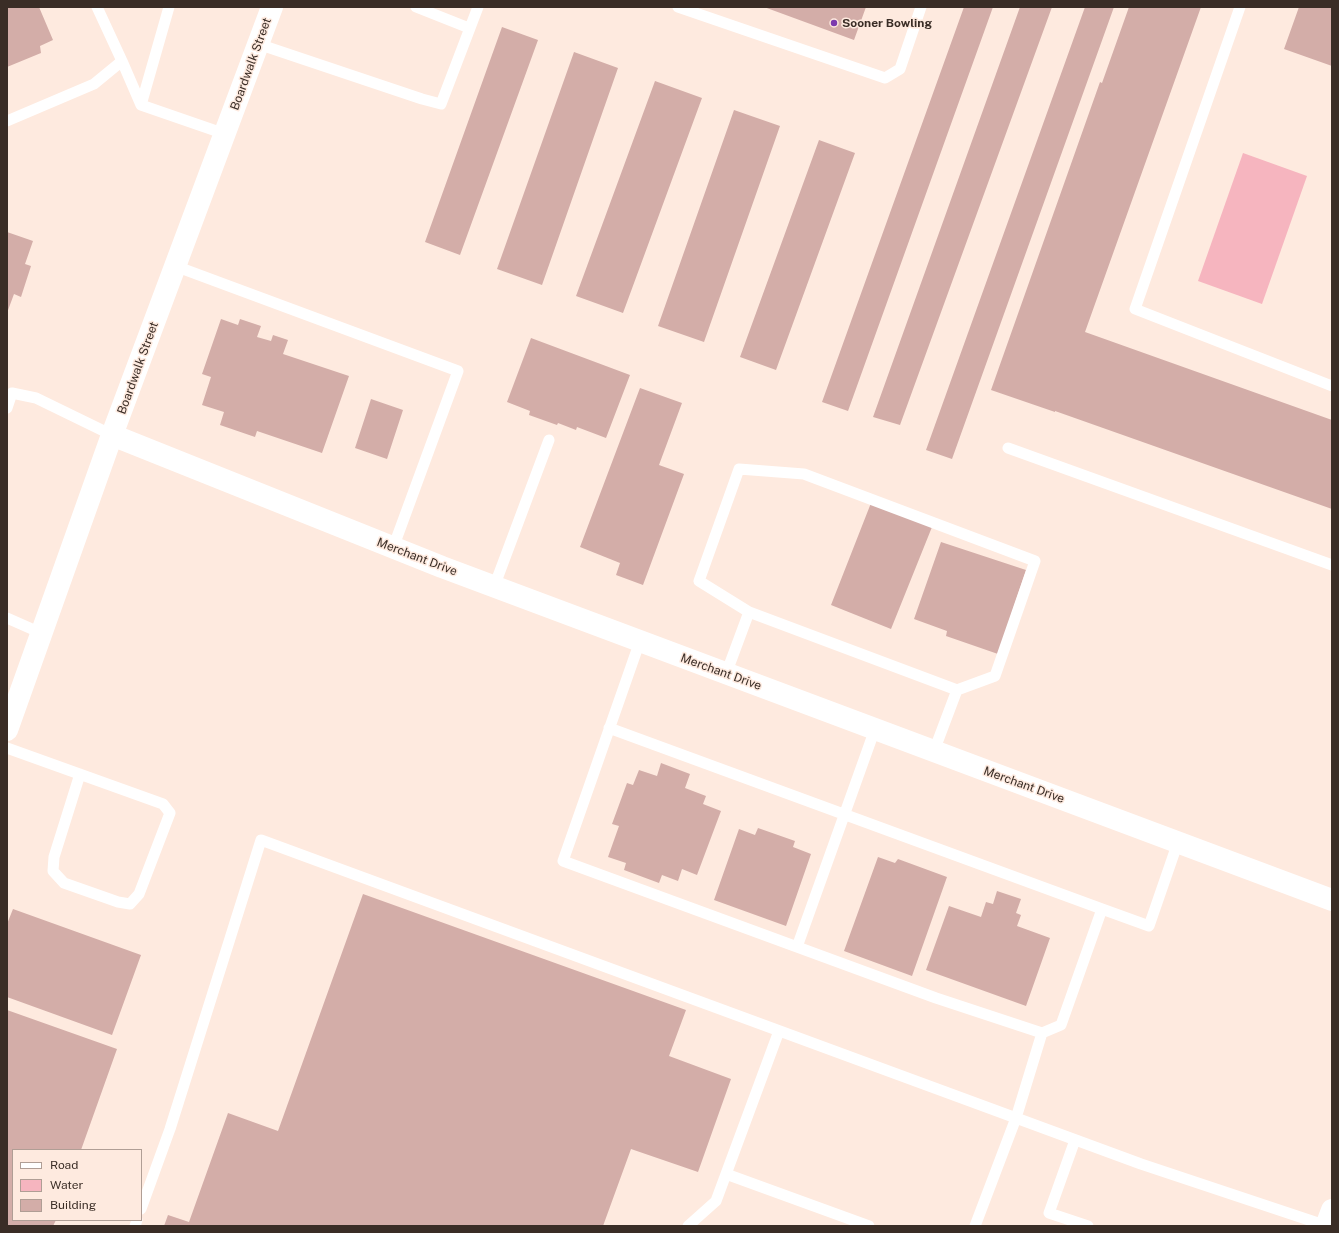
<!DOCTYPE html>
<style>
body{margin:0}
#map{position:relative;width:1339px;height:1233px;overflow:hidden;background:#feeadf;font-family:"Public Sans",sans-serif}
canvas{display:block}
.frame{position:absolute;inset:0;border:8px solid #3a2d26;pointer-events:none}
.legend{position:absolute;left:12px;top:1149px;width:130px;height:72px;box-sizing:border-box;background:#feeadf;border:1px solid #b09e95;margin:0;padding:5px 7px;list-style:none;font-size:12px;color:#3a2d26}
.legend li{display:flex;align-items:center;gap:8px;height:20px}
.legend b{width:20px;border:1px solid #b09e95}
</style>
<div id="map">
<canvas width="1339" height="1233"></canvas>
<div class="frame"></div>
<ul class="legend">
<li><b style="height:5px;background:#fff"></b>Road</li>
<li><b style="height:11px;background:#f6b5bf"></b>Water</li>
<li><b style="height:11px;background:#d3ada8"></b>Building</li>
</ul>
</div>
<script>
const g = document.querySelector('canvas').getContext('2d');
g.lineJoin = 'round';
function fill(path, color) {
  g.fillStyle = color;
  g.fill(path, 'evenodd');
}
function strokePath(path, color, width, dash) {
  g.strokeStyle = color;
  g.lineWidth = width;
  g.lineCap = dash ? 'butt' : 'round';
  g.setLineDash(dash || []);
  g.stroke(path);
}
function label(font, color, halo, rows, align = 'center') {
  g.font = font + ' "Public Sans",sans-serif';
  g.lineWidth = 3;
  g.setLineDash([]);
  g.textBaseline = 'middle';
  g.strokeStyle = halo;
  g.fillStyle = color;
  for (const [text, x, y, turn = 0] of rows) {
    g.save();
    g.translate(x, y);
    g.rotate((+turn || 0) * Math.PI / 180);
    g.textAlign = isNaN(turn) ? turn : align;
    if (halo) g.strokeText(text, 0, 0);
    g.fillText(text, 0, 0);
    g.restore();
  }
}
fill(new Path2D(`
 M1243 153 1307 176 1262 304 1198 281Z`), '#f6b5bf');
fill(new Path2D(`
 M7 7H39L53 40 40 46 41 53 7 67Z
 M764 7H866L854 40Z
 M964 7H993L848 411 822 402Z
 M1020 7H1052L900 425 873 417Z
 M1085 7H1114L952 459 926 450Z
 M1129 7H1201L1085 332 1332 420V509L1055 411V412L991 390 1100 82 1102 83Z
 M1299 7H1332V66L1284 49Z
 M502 27 538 40 460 255 425 242Z
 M574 52 618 68 542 285 497 269Z
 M655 81 702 98 623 313 576 296Z
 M734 110 780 126 704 342 658 326Z
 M819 140 855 153 776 370 740 357Z
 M7 232 33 241 25 264 31 266 21 297 14 294 7 313Z
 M221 319 238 325 240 319 261 326 257 337 271 341 273 335 288 340 283 354 349 376 322 453 257 431 255 437 220 425 224 412 202 405 211 377 202 374Z
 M531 338 630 375 606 438 577 427 576 430 558 423 557 425 529 415 530 411 507 402Z
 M640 388 682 403 659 465 684 474 643 585 616 575 620 563 580 547Z
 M371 399 403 410 387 459 355 448Z
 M871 503 932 527 891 629 831 605Z
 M941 542 1026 570 998 654 946 636 947 631 914 619Z
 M661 763 690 774 685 788 706 796 703 804 721 811 697 875 682 869 678 881 662 875 659 883 624 870 626 863 608 857 619 826 612 824 627 783 633 785 639 770 657 776Z
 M758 828 795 841 793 847 811 854 786 926 714 900 739 829 755 835Z
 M878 857 895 863 898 859 947 877 912 976 844 951Z
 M997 891 1021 899 1016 913 1021 915 1017 926 1050 938 1026 1006 926 970 949 906 981 917 986 902 993 904Z
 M363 894 686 1010 669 1056 731 1079 698 1172 631 1149 603 1226H164L168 1215 189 1222 228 1113 278 1131Z
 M13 909 141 955 112 1035 7 997V924Z
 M7 1010 117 1049 81 1150H13V1220H56L53 1226H7Z`), '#d3ada8');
strokePath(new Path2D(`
 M97 7 122 61 141 105
 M169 7 141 105 225 134
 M416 7 469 28
 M678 7 885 78 900 69 921 7
 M1240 7 1135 309 1332 386
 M258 44 422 99 441 104 478 7
 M7 121 94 84 122 61
 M175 266 458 371 393 548
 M7 408 12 393 36 398 112 435
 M1008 448 1332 565
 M494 587 549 440
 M749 612 957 690
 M7 618 41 633
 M640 641 563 861 936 998 1042 1033 1016 1118 975 1226
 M726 674 749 612 699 581 739 469 804 474 1035 561 995 676 957 690 934 751
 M609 728 1102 909 1061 1025 1042 1033
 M7 748 163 804 170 813 139 894 130 904 118 902 64 883 53 871 54 857 80 774
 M1102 909 1149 926 1178 842
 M797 947 875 729
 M1075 1140 1049 1213 1088 1226
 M726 1174 869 1226
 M141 1209 170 1129 261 840 1141 1164 1327 1226
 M135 1226 137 1220
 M688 1226 716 1201 779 1031`), '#fff', 11);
strokePath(new Path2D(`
 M112 435 442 567 1332 900`), '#fff', 22);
strokePath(new Path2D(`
 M7 730 112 435 272 7
 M1326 1226 1332 1210`), '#fff', 22);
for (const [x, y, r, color] of [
 [834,23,4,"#7c3aae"]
]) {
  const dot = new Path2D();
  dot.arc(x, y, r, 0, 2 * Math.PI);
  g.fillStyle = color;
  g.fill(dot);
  strokePath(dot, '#feeadf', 1.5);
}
label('bold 12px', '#3a2d26', '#feeadf', [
 ["Sooner Bowling",842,23]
], 'left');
label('12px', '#3a2d26', '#feeadf', [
 ["Boardwalk Street",251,64,-70],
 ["Boardwalk Street",138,368,-70],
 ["Merchant Drive",417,557,21],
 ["Merchant Drive",721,672,20],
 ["Merchant Drive",1024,785,20]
]);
</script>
